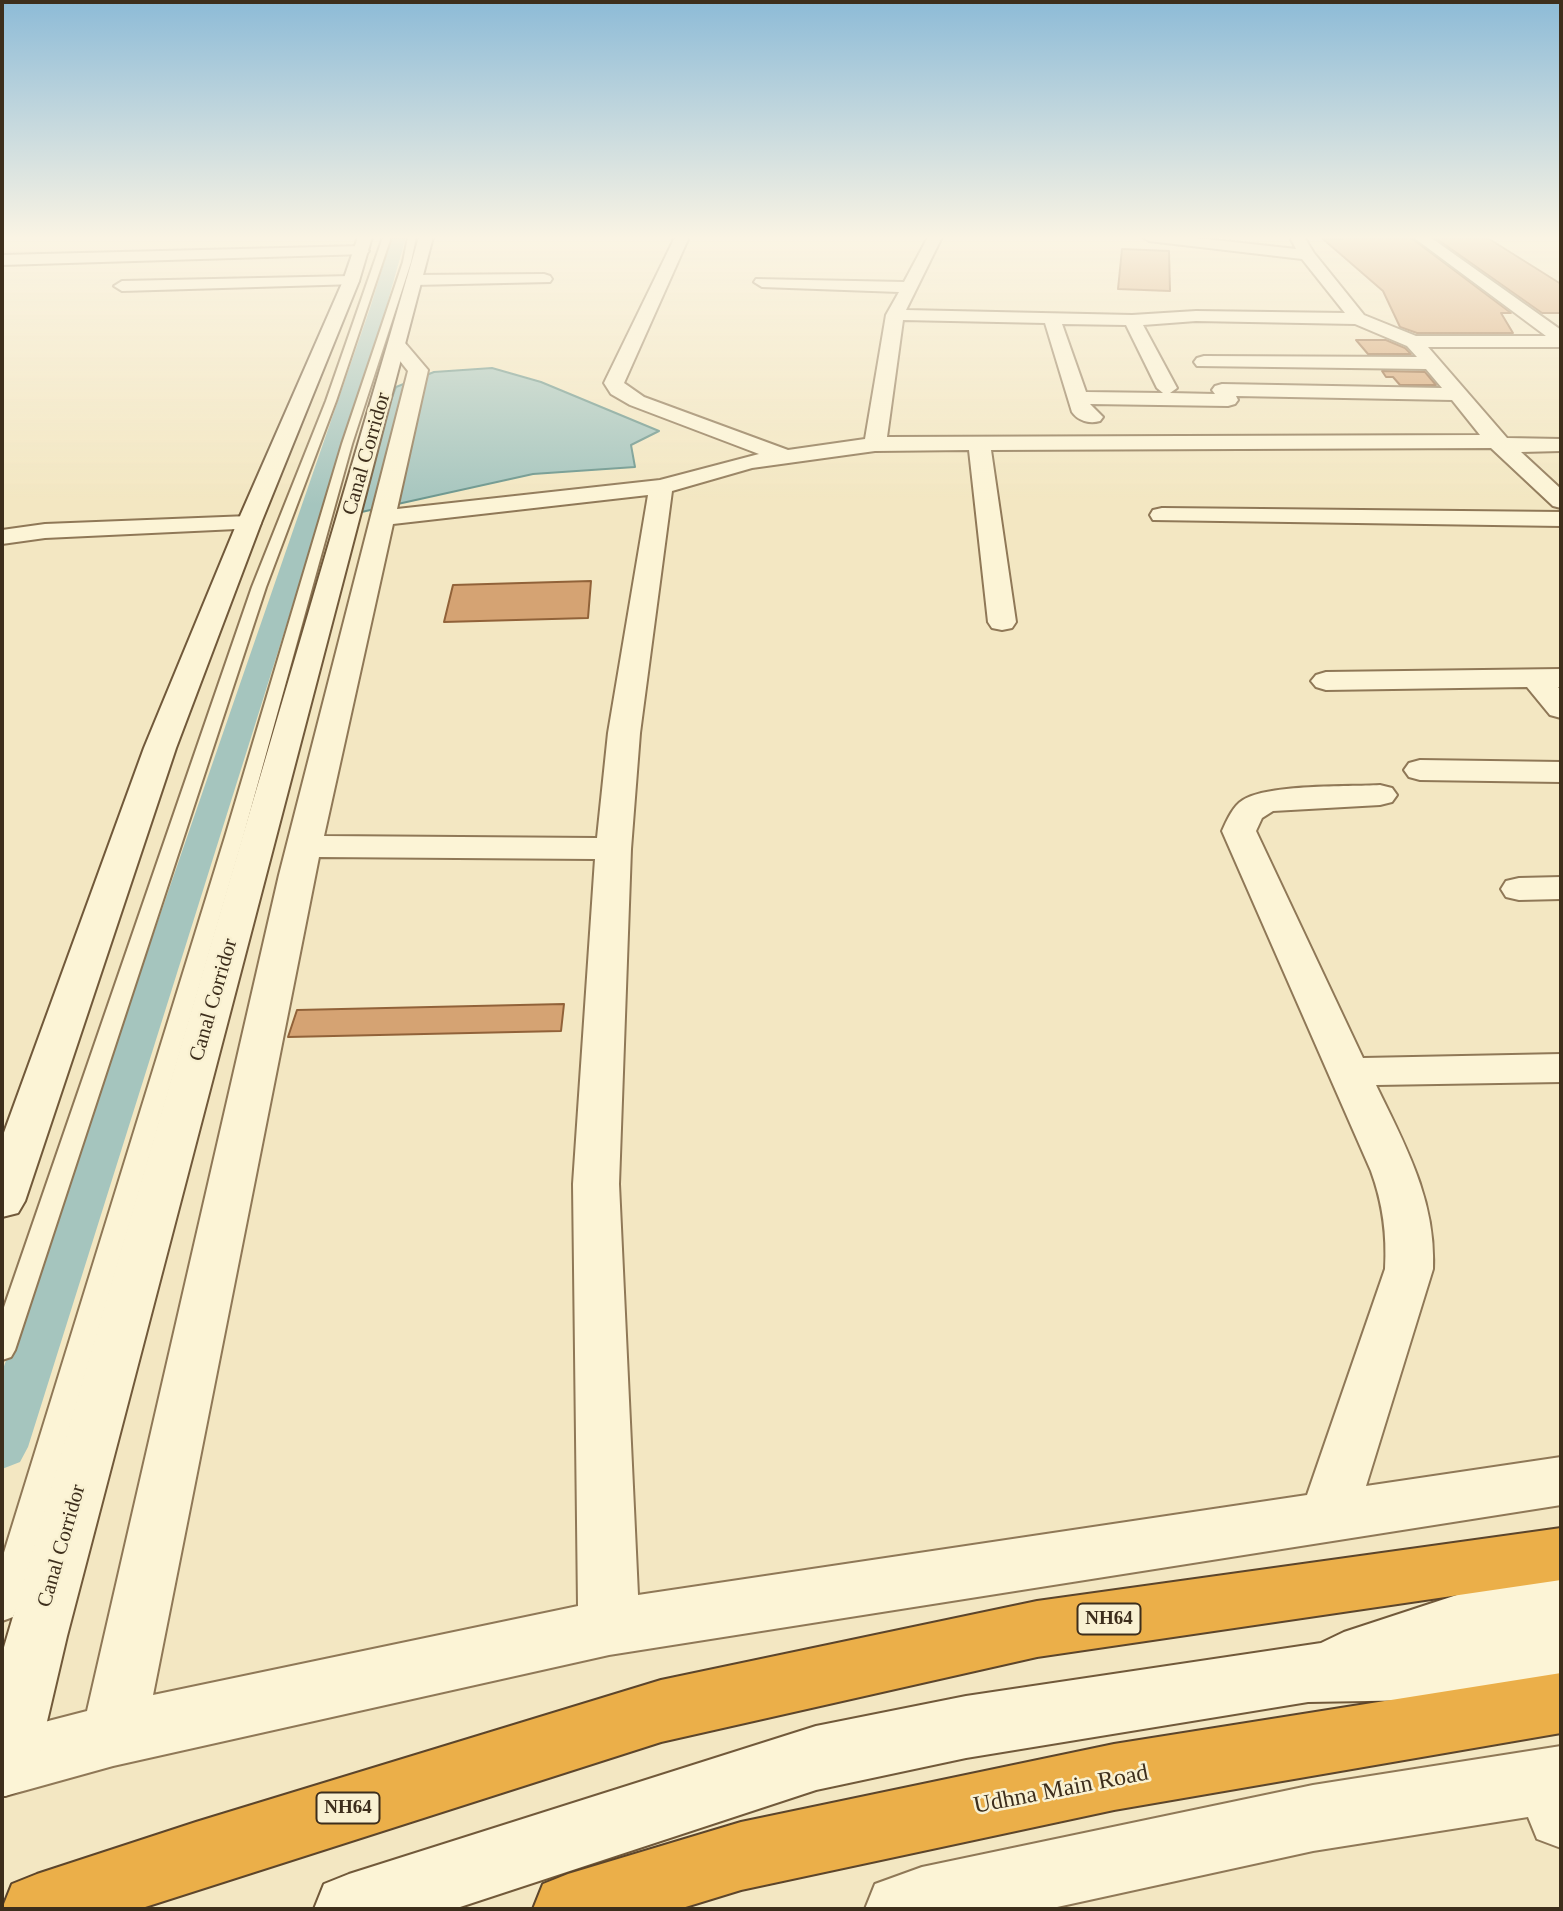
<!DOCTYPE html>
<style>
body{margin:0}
#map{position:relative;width:1563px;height:1911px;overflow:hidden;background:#f3e7c2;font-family:"Times New Roman",serif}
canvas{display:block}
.frame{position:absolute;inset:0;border:4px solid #3d2e1c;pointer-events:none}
</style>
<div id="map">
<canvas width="1563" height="1911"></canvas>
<div class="frame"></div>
</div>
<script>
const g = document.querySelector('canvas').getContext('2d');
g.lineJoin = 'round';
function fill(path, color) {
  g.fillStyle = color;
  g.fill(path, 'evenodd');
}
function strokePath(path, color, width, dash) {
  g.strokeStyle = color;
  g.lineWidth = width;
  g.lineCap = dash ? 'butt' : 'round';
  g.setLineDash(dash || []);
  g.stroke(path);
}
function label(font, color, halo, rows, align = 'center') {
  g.font = font + ' "Times New Roman",serif';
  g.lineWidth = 5;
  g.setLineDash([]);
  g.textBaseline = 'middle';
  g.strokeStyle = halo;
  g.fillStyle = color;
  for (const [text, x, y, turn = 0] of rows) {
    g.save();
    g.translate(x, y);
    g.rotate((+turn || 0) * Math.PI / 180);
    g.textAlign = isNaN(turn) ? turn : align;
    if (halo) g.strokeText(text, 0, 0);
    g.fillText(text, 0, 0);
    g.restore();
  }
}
const water = new Path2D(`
 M492 368 541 382 659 431 631 445 635 467 533 474 348 515 396 387 434 372Z`);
fill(water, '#a5c5be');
strokePath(water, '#6a958d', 2);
fill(new Path2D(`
 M392 237H406L386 308 28 1447 20 1462 2 1469V1372L370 308Z`), '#a5c5be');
const building = new Path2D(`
 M1340 237H1410L1511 313H1501L1513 333H1417L1400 327 1383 291 1323 239H1343Z
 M1434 237H1486L1561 284V313H1542Z
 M1122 249 1169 251 1170 291 1118 289Z
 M1356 340H1386L1405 348 1411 354H1368Z
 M1382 371 1425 372 1436 385H1400L1393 377H1386Z
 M591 581 588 618 444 622 453 585Z
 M564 1004 561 1031 288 1037 297 1010Z`);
fill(building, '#d5a373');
strokePath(building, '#916239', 2);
const lane = new Path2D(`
 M383 237H391L336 401 266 587 15 1350 11 1357 2 1360V1313L252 587 326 401Z
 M408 237H416L411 262 352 444 243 837 17 1607 13 1617 2 1621V1559L225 837 342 444 403 262Z`);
const street = new Path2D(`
 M675 237H689L624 383 644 397 788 450 865 439 886 315 899 292 762 287 754 282 756 279 904 282 928 237H942L906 310 1132 315 1196 311 1345 313 1302 259 1149 241 1142 237H1188L1296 249 1290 237H1304L1314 253 1364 315 1416 336H1546L1413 237H1430L1561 330V347H1428L1507 438 1561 439V451L1521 452 1561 489V508L1553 506 1491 448 991 450 1016 622 1012 628 1002 630 992 628 988 622 969 450 875 451 752 468 672 491 640 733 631 849 619 1184 638 1595 1307 1495 1385 1269C1387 1234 1383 1204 1371 1171L1222 831C1227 820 1233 806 1243 800 1269 784 1347 787 1380 785L1392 788 1397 795 1392 802 1380 805 1273 811 1262 818 1256 831 1363 1058 1561 1054V1082L1376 1085C1405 1145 1436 1200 1433 1269L1366 1486 1561 1457V1505L609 1655 113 1766 5 1796 2 1795V1733L87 1711 279 875 408 371 389 347 398 341 405 343 428 370 397 509 660 480 759 454 630 405 611 394 604 383ZM903 320 1045 323 1072 412C1078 421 1090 424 1100 421L1103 417 1090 404 1228 406 1235 404 1238 400 1236 396 1452 400 1480 435 887 437ZM1196 321 1355 324 1407 346 1417 357 1204 356 1197 358 1194 362 1197 366 1426 369 1442 388 1222 384 1215 386 1212 390 1215 394 1170 393 1177 388 1143 325ZM1062 324 1126 325 1157 388 1163 393 1086 392ZM648 495 608 733 597 838 324 836 393 524ZM319 857 595 859 573 1184 578 1606 153 1695Z
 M361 246 369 251 366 254 2 265V255Z
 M544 274 550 276 552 279 550 282 414 285 406 280 414 275Z
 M351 276 359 281 357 284 122 291 114 286 122 281Z
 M1162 508 1561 512V526L1153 520 1150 515 1153 510Z
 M249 516 258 518 261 523 258 528 45 538 2 544V530L45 524Z
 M1561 669V687H1558L1561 690V718L1550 715 1527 687 1326 690 1316 687 1311 681 1316 675 1326 672Z
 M1420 760 1561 762V782L1420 780 1409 777 1404 770 1409 763Z
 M1561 877V899L1519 900 1506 897 1501 889 1506 881 1519 878Z
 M1561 1746V1848L1537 1839 1528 1817 1313 1851 1048 1909H865L875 1884 922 1867 1313 1785Z`);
const secondary = new Path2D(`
 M358 237H372L359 281 261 523 176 748 25 1201 18 1213 2 1217V1138L144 748 237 523 343 281Z
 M419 237H433L67 1636 37 1764 28 1787 5 1796 2 1795V1654Z
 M1561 1579V1688L1485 1699 1308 1702 966 1758 816 1790 454 1909H314L324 1884 349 1874 816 1726 966 1696 1321 1643 1344 1632 1469 1591Z`);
const highway = new Path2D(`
 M1561 1528V1580L1037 1657 661 1742 139 1909H2L12 1884 37 1874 196 1822 661 1680 1037 1601Z
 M1561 1673V1733L1114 1810 741 1890 679 1909H533L543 1884 568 1874 741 1822 1114 1744Z`);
strokePath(lane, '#8f7857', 4);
strokePath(street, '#8f7857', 4);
strokePath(secondary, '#71593a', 4);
strokePath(highway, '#5c452b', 4);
fill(lane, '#fcf4d6');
fill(street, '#fcf4d6');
fill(secondary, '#fcf4d6');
fill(highway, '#ebaf49');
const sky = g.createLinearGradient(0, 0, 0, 505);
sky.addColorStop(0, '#8dbbd7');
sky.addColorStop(0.47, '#faf4e4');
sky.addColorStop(1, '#faf4e400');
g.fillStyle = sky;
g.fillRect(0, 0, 1563, 505);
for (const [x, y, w] of [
 [1109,1619,63],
 [348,1808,63]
]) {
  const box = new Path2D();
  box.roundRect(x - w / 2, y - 15.5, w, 31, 5);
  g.fillStyle = '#f9f1d2';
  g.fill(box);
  strokePath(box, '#3d2e1c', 2);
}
label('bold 19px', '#3d2e1c', null, [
 ["NH64",1109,1619],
 ["NH64",348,1808]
]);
label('21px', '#3d2e1c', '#f9f1d2', [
 ["Canal Corridor",367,454,-74],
 ["Canal Corridor",214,1000,-74],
 ["Canal Corridor",62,1546,-74]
]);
label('24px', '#3d2e1c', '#f9f1d2', [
 ["Udhna Main Road",1061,1790,-11]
]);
</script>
